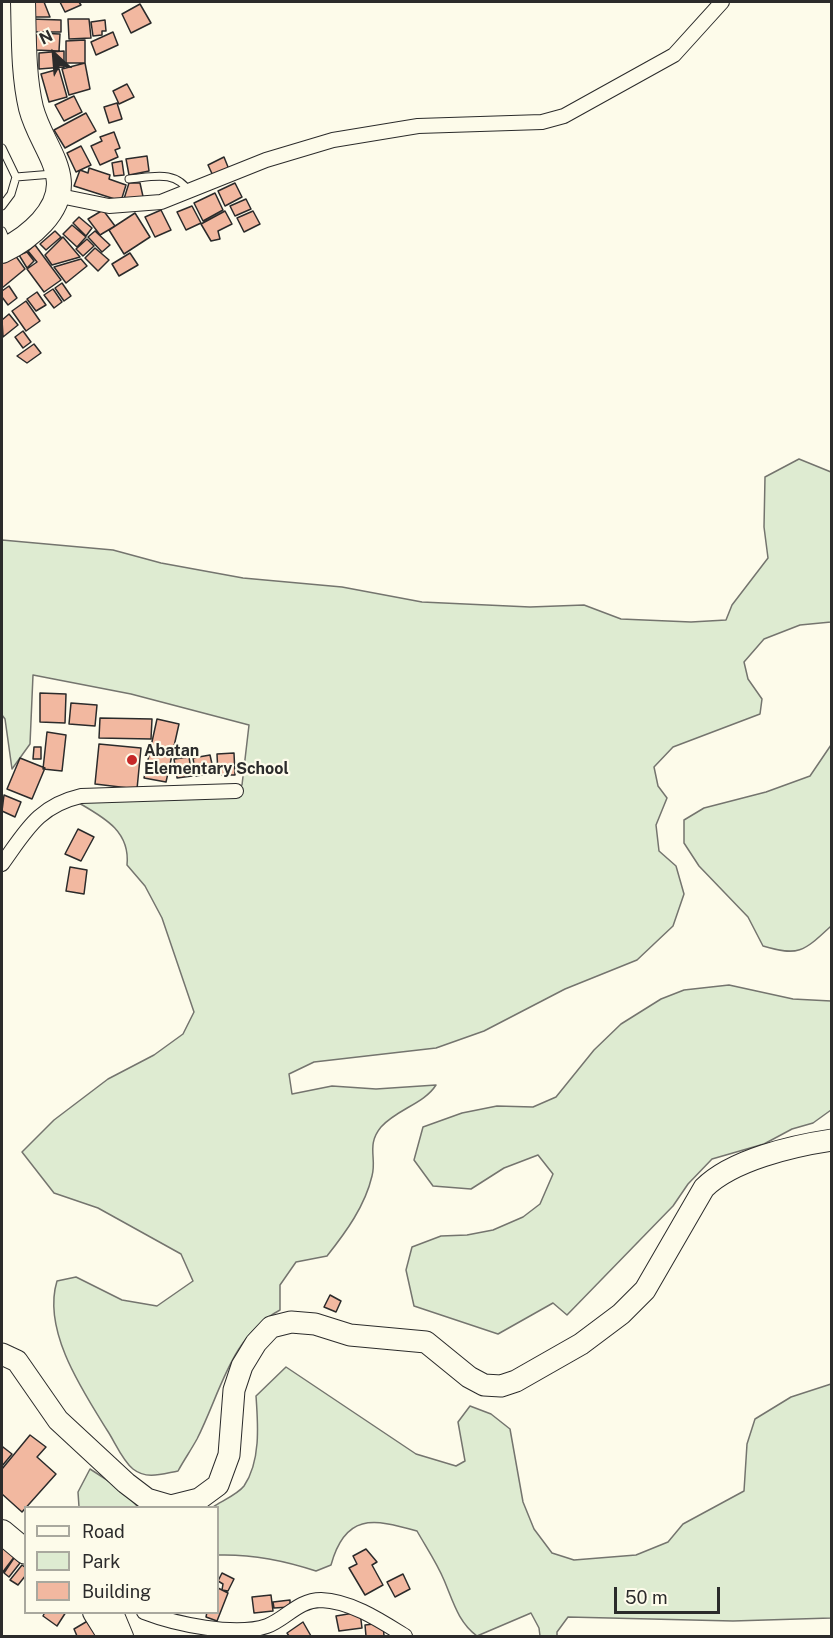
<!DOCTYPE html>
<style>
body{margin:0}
#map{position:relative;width:833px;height:1638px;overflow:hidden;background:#fdfbea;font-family:"Public Sans",sans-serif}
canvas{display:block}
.frame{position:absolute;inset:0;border:3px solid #2b2b2b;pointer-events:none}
.legend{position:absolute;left:24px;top:1506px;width:195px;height:108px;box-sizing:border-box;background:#fdfbea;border:2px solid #a9a89e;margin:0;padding:8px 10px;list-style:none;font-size:18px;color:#2b2b2b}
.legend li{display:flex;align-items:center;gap:12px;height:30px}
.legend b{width:30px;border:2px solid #a9a89e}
.north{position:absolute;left:24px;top:24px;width:60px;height:60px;-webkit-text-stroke:4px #fdfbea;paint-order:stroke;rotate:334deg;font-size:16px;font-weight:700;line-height:24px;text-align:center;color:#2b2b2b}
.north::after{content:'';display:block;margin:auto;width:21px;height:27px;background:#2b2b2b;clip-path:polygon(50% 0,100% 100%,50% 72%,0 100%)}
.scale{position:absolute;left:614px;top:1587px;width:106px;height:27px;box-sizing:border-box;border:3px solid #2b2b2b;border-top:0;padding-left:8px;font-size:18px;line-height:21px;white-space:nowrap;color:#2b2b2b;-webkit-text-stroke:4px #fdfbea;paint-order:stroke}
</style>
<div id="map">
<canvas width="833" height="1638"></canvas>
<div class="frame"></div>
<ul class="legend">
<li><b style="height:8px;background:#fdfbea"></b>Road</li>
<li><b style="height:16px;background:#deebd1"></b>Park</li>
<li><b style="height:16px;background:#f2b8a0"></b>Building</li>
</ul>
<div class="north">N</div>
<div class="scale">50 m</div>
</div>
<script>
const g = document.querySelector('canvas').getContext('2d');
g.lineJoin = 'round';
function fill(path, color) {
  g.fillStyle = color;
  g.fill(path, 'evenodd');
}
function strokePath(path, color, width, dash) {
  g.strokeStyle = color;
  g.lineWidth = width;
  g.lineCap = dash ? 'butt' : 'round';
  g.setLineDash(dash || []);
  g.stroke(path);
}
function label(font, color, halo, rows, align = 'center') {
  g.font = font + ' "Public Sans",sans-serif';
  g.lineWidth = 4.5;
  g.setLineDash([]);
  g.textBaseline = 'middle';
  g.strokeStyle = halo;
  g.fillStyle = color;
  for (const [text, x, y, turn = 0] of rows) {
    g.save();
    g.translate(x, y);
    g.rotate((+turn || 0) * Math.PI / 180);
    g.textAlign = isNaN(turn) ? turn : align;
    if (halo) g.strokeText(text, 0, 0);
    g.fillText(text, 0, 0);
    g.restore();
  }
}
const green = new Path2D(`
 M799 459 831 472V622L800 625 764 639 744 662 748 679 762 699 760 714 673 747 654 767 658 786 667 798 656 825 659 851 676 866 684 894 673 926 637 960 565 989 484 1031 436 1048 314 1062 289 1074 292 1094 332 1086 376 1089 436 1085C424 1104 397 1109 381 1127 366 1145 377 1158 372 1176 365 1206 346 1232 327 1256L296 1262 280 1285V1310C230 1337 221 1392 197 1439 191 1450 184 1460 178 1471 162 1474 147 1480 133 1469 122 1460 115 1442 107 1430 82 1390 42 1330 57 1281L76 1277 122 1300 157 1306 193 1281 181 1254 98 1208 54 1193 22 1152 54 1120 108 1079 154 1055 183 1034 194 1012 162 918 145 886 127 865C131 825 93 813 64 794L242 785 249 725 131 694 33 675 30 744 12 769 5 719 2 715V540L113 550 161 563 243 578 342 587 422 602 530 607 584 605 621 619 691 622 726 620 732 605 768 558 764 527 765 477Z
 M831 745V926C804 951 799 957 763 946L748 917 699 866 684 843V820L704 808 766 792 810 776Z
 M729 985 793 999 831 1001V1110L813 1123 792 1129 764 1144 712 1159 688 1184 673 1206 567 1315 553 1303 498 1334 414 1306 406 1270 412 1247 441 1236 467 1235 493 1230 523 1217 540 1204 553 1174 538 1155 504 1168 471 1189 433 1186 414 1160 423 1127 462 1113 497 1106 533 1107 556 1097 594 1050 621 1024 661 999 684 990Z
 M286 1367 416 1454 456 1466 465 1461 458 1422 470 1406 491 1414 510 1429 523 1502 534 1529 552 1553 574 1560 636 1555 668 1542 683 1524 744 1491 747 1444 755 1419 791 1397 831 1384V1618L733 1621 568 1617 557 1632V1636H540L539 1628 531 1613 477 1636C458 1622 453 1601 444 1580 437 1563 426 1547 417 1531 372 1518 345 1514 331 1565L316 1571C283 1560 252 1554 218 1555V1508L213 1507C222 1501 238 1494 244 1486 261 1461 258 1424 256 1396Z
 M90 1469 121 1489 138 1507H79L78 1492Z`);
fill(green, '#deebd1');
strokePath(green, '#74746e', 1.5);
const building = new Path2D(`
 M32 2H44L50 17H32Z
 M60 2H79L81 5 65 12Z
 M140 4 151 23 131 33 122 14Z
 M31 19 61 20V32H31Z
 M68 19H89L91 38 69 39Z
 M105 20 106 31H102V35L93 36 91 22Z
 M113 32 118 45 96 55 91 42Z
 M36 33 60 34 59 51 35 50Z
 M85 40V63H66V41Z
 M64 51V67L39 69V53Z
 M85 63 90 89 69 95 62 69Z
 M59 69 67 97 49 102 41 74Z
 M127 84 134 97 119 104 113 91Z
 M74 96 82 112 64 121 55 105Z
 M117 103 122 119 109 123 104 107Z
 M86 113 96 131 65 148 54 130Z
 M114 132 120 148 115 150 118 157 100 165 91 146 102 141 100 137Z
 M81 146 91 165 76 172 67 153Z
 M147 156 149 171 129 175 126 159Z
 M224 157 230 172 214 178 208 165Z
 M122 161 124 175 114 176 112 163Z
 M89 168 110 175 109 179 126 185 121 201 74 186 80 170 88 173Z
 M129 183H140L144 201 123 202Z
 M235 183 242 197 225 206 218 191Z
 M215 193 223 210 203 221 194 203Z
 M246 199 251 209 235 216 230 206Z
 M192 206 201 223 186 230 177 212Z
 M103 210 115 226 100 235 88 219Z
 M161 210 171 230 155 237 145 217Z
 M225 211 232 224 218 231 220 239 211 241 201 224Z
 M253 211 260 224 244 232 237 218Z
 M135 213 150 237 124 254 109 230Z
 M79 217 92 228 86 236 73 223Z
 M72 225 86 237 77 247 63 234Z
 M55 231 61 237 46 250 40 244Z
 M95 231 110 245 102 252 88 237Z
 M63 237 80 257 52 265 45 255Z
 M87 239 94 246 83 256 76 249Z
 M35 245 61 280 44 292 27 269 37 262 28 251Z
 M95 248 109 260 98 271 85 258Z
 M27 252 34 261 27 268 19 255Z
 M130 253 138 265 119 276 112 264Z
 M15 255 25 269 2 288V260Z
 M81 259 87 266 66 283 54 267Z
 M62 283 71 296 64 301 55 288Z
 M9 286 17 298 8 305 2 297V291Z
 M53 289 62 302 54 308 44 295Z
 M37 292 46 305 36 311 27 299Z
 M26 301 40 321 26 331 12 311Z
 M9 314 18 325 3 337 2 320Z
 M23 331 31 342 23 348 15 337Z
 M34 344 41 353 27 363 17 356Z
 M40 693 66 694 65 723 40 722Z
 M71 703 97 705 95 726 69 724Z
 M100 718 152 719 151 739 99 738Z
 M157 719 179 724 166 782 144 778Z
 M47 732 66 735 62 771 43 769Z
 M99 744 141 748 137 789 95 784Z
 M34 747H41V759H33Z
 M234 753 235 775H218L217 754Z
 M210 755 214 773 196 776 193 758Z
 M189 757 192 776 177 778 174 759Z
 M20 758 45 768 32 799 7 789Z
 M4 795 21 802 15 817 2 811Z
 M78 829 94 837 81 861 65 854Z
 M70 867 87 870 84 894 66 891Z
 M330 1295 341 1301 336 1312 324 1307Z
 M30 1435 46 1447 37 1457 56 1474 22 1512 2 1494V1469Z
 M3 1447 12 1454 2 1466V1449Z
 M2 1546 15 1556 2 1573Z
 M366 1549 377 1562 372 1565 383 1585 365 1595 349 1568 357 1564 353 1556Z
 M14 1558 20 1563 9 1577 4 1573Z
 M22 1565 26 1568V1575L18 1585 10 1580Z
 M222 1573 234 1579 228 1591 222 1590 223 1584 218 1581Z
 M403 1574 410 1589 395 1597 387 1582Z
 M218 1588 228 1593 217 1621 206 1617 207 1612H218Z
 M271 1595 273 1611 254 1613 252 1597Z
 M290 1600V1607L274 1608 273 1602Z
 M45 1612H66L57 1626 43 1616Z
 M360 1612 362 1628 339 1631 336 1616Z
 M91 1619 99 1636H77L74 1629Z
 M303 1622 311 1636H289L287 1633Z
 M383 1623 384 1636H366L365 1625Z`);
fill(building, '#f2b8a0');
strokePath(building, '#2b2b2b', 1.5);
const lane = new Path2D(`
 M2 148 16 177 53 174
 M129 179C152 177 176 169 190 193
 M2 206 11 194 16 177
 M2 231 8 245`);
const street = new Path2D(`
 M60 196 109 206 161 202 266 160 333 140 418 126 542 122 564 116 674 55 722 2
 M2 864C26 831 38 806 81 796L236 791
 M116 1612 126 1636
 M144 1612C175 1624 235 1637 267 1626 286 1619 298 1600 321 1600 351 1601 381 1621 405 1636`);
const primary = new Path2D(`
 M2 1354 17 1361 58 1420 126 1483 147 1499 171 1506 199 1499 218 1485 229 1455 234 1390 242 1366 256 1343 271 1327 291 1322 315 1324 350 1335 426 1342 469 1377 484 1385 501 1386 516 1381 581 1344 621 1314 645 1290 704 1188C732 1160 792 1146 832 1140`);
const highway = new Path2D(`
 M2 251C17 244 31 234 42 222 81 179 42 151 31 108 23 74 24 36 23 2
 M2 1532 26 1552
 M95 1612 110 1636`);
strokePath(lane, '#2b2b2b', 9);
strokePath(street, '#2b2b2b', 16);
strokePath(primary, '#2b2b2b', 23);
strokePath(highway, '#2b2b2b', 26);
strokePath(lane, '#fdfbea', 7);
strokePath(street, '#fdfbea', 14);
strokePath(primary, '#fdfbea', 21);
strokePath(highway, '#fdfbea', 24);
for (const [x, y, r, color] of [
 [132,760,6,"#c62828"]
]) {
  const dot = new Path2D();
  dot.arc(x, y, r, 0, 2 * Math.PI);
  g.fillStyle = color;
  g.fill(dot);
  strokePath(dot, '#fdfbea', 2);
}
label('bold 16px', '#2b2b2b', '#fdfbea', [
 ["Abatan",144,751],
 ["Elementary School",144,769]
], 'left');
</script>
